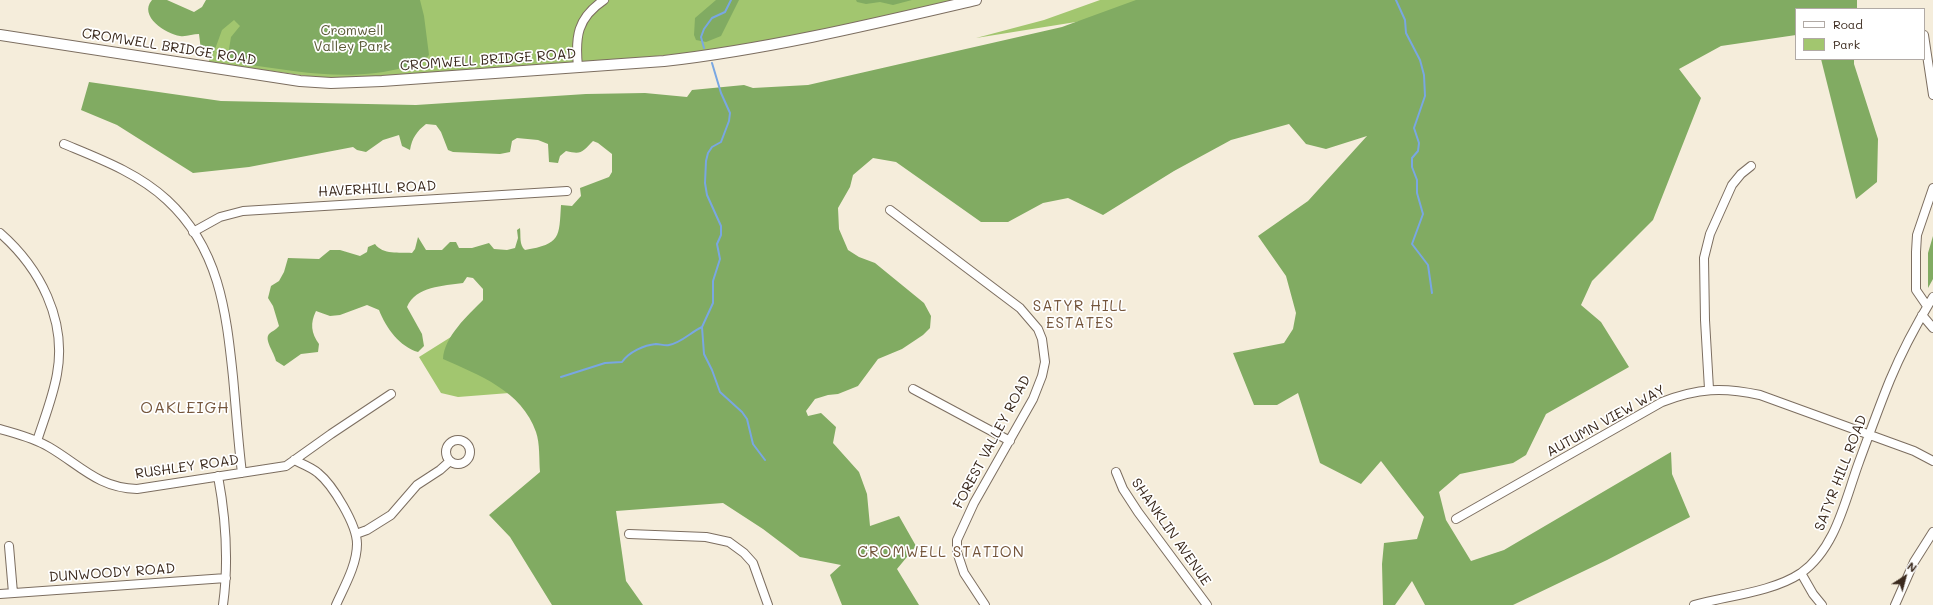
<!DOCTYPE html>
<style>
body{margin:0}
#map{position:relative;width:1933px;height:605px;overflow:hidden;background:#f5eddb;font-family:Mali,sans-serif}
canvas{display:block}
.legend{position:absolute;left:1795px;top:8px;width:130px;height:52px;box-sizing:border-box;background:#fff;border:1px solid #b1aaa5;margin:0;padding:5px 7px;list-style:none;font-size:12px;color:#3b2a1e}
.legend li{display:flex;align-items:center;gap:8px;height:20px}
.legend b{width:20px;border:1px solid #b1aaa5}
.north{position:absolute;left:1885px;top:557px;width:40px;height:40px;-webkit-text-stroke:3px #fff;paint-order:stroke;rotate:36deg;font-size:11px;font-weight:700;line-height:16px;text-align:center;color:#3b2a1e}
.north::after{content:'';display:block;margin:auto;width:14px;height:18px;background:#3b2a1e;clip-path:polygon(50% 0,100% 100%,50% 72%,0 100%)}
</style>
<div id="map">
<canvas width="1933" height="605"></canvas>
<ul class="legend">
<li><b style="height:5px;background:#fff"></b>Road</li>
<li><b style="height:11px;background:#a2c66f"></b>Park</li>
</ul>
<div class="north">N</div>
</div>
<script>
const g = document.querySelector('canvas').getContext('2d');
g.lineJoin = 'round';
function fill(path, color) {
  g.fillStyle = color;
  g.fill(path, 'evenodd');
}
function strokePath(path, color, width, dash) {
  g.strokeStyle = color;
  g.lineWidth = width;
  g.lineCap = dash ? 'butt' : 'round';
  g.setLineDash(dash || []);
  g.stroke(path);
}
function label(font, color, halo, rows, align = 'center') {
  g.font = font + ' Mali,sans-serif';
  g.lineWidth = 3.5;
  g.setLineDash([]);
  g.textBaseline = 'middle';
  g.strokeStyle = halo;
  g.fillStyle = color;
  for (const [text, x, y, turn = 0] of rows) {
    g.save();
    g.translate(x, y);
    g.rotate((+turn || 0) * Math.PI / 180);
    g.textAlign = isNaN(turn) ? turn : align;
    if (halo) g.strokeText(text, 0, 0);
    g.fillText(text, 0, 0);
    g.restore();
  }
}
fill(new Path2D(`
 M215 0H956L820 31 718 50 615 60 356 78 314 77 209 62Z
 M1100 0H1213L976 38 1044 20Z
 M478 320 535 391 458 397 441 393 419 357Z`), '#a2c66f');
fill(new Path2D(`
 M152 0H167L194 12 202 7 206 0H420L424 16 429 55C423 63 415 64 406 67 352 82 299 72 245 64L234 61 228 55 231 37 240 26 234 20 222 30 214 52 201 50 199 34C193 34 186 37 180 36 166 34 138 16 152 0Z
 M716 0H739L721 36 706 42 696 40 694 35 695 18Z
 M856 0H912L893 5 880 2 866 4 857 2Z
 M1136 0H1857V9H1796V35L1721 46 1679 69 1701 98 1653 220 1592 281 1581 305 1601 322 1629 367 1546 414 1526 455 1513 463 1460 474 1439 492 1446 520 1471 561 1504 550 1671 452 1672 474 1690 517 1607 560 1513 605H1425L1412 581 1395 605H1383L1382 564 1384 543 1417 539 1424 517 1381 461 1361 484 1320 463 1298 393 1277 405H1254L1233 353 1284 343 1293 329 1296 313 1286 276 1258 236 1308 201 1367 136 1326 149 1306 144 1289 124 1231 140 1174 171 1103 215 1068 198 1043 203 1008 222H981L896 162 873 158 853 175 850 187 838 208 839 229 848 250 859 257 875 263 924 303 931 316 930 328 923 335 902 349 878 359 858 386 838 394 828 395 815 399 806 411 808 416 821 413 836 427 833 443 859 472 867 494 870 526 899 516 916 546 897 569 919 605H842L830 575 841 565 800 557 763 529 723 503 616 511 626 581 643 605H552L510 537 489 515 540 472C539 460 540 443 536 432 522 391 479 375 443 359 444 337 468 315 483 300V289L473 278 467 277 463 283C443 286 416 286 407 307L422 334 424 346 418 352C400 347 386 328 379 310L367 305 340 315 330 316 316 311C310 323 311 333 319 344L318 352 301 354 284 366 276 361C274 352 264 340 269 334 272 331 276 330 279 326L273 306 268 298 271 286 279 281 284 272 288 258 319 259 330 250H340L360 256 367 252 368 247 375 244C383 255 399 252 412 253L415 249 418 237 426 250H442L450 242H456L459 248H472L489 243 494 249 507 250 515 248 518 238 517 230 520 228C521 236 519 245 525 250 561 244 559 237 561 205L572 206 581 196 580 188 609 177 612 172V154L598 143 593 141C582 152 582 155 566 151L560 156 558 163 549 162 548 144 538 140 517 138 512 141 510 152 500 154 453 152 448 150 441 132 436 125 426 124C417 131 412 138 410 150L402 146 399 135 383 140 366 152 357 150 353 147 249 167 193 173 117 125 81 110 89 82 221 101 416 105 586 94 645 93 687 97 692 90 744 85 753 88 808 85 1062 27Z
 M1821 59H1854V64L1878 139 1877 182 1856 199Z
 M1933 236V279L1928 288V253Z`), '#81ab62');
strokePath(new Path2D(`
 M1396 0 1405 20 1406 33 1420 60 1424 75 1425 96 1414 128 1419 143 1418 151 1412 158V167L1417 180V193L1423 214 1412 244 1428 265 1432 293
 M704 48 701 37 704 29 712 18 725 12 731 0
 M712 63 721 93 730 113 729 121 721 142 712 147 708 153 706 161 705 183 707 195 721 226V235L717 244 720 259 713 281V303L702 327 704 354 712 370 720 392 742 412 747 419 753 444 765 460
 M561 377 605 363 622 362C629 352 644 345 656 344 660 344 665 346 669 345 681 343 691 332 702 327`), '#79a7e2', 2);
const minor = new Path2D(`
 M1924 35 1933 95
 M578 67C575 37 577 18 604 0
 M64 144C100 159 138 173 167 200 219 248 226 310 233 377 236 409 238 441 242 473
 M890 210 1020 308 1038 329 1042 339 1045 362 1042 376 1033 399 974 503 957 540V552L964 573 985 605
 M193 232 220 217 243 211 567 191
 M0 233C40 268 67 320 57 374 53 397 44 419 37 441
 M1927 306 1916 290V252L1917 235 1933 188
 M1922 315 1933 328
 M913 389 1010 441
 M1709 389 1705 320 1704 258 1710 234 1732 185 1741 174 1751 166
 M0 429C17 434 34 438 49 447 80 465 98 488 137 489L286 466 331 434 391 394
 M446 452a12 12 0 1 1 24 0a12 12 0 1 1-24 0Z
 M294 460C302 464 311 467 318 473 333 485 357 525 357 544 357 565 344 587 336 605
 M1116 472 1123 489 1138 512 1207 605
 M218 476C226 519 229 561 223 605
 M1456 519 1662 402C1698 388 1723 387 1760 395L1914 451 1933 461
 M356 534 367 530 391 515 417 485 440 470 450 461
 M629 534 706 537 729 542 744 553 753 563 768 605
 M9 546 13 593
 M1801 573 1813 594 1822 605
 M0 594 226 578
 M1694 605C1727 596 1773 592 1801 573 1836 548 1845 500 1859 462 1869 435 1879 407 1890 380 1902 351 1917 323 1933 297
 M1895 605 1914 562 1933 532`);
const major = new Path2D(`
 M0 35 300 81 331 83 382 81 664 61C769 49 873 24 976 0`);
strokePath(minor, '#7c6e60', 10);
strokePath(major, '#7c6e60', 12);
strokePath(minor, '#fff', 8);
strokePath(major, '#fff', 10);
label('14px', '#5a5936', '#fff', [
 ["Cromwell",352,31],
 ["Valley Park",352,47]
]);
label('14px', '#3b2a1e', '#fff', [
 ["CROMWELL BRIDGE ROAD",169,47,9],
 ["CROMWELL BRIDGE ROAD",488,60,-4],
 ["HAVERHILL ROAD",377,189,-3],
 ["AUTUMN VIEW WAY",1606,421,-29],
 ["FOREST VALLEY ROAD",992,442,-62],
 ["RUSHLEY ROAD",187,467,-8],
 ["SATYR HILL ROAD",1841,473,-69],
 ["SHANKLIN AVENUE",1171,532,55],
 ["DUNWOODY ROAD",112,573,-4]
]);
g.letterSpacing = '1px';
label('15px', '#74553b', '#fff', [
 ["SATYR HILL",1080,306],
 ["ESTATES",1080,323],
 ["CROMWELL STATION",941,552]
]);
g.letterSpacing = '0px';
g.letterSpacing = '1px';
label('16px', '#74553b', '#fff', [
 ["OAKLEIGH",185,408]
]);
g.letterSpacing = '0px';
</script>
